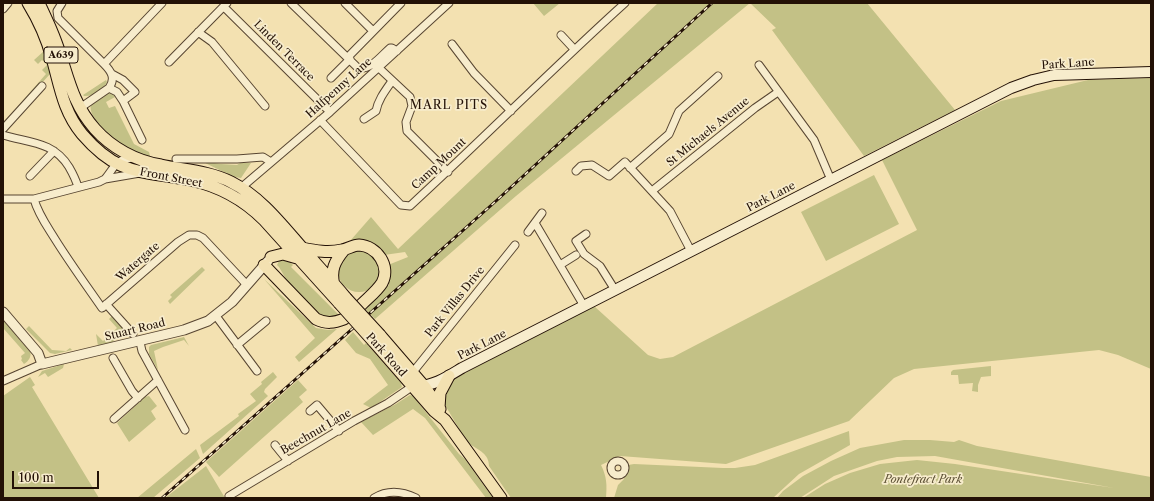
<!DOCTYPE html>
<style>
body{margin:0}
#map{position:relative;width:1154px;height:501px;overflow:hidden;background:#f3e1b1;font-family:"Libre Caslon Text",serif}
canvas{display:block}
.frame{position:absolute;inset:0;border:4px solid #231106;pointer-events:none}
.scale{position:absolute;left:12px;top:471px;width:87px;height:18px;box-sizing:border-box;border:2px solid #231106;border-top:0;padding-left:5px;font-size:12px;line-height:14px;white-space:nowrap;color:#231106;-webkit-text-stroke:3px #f7eccc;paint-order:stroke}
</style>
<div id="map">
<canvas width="1154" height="501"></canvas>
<div class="frame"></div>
<div class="scale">100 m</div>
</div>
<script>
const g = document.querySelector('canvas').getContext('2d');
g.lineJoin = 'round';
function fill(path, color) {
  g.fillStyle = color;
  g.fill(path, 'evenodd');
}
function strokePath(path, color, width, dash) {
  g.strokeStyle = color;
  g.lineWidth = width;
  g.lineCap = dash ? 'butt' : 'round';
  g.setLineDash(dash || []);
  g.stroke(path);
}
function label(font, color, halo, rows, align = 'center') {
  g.font = font + ' "Libre Caslon Text",serif';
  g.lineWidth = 3.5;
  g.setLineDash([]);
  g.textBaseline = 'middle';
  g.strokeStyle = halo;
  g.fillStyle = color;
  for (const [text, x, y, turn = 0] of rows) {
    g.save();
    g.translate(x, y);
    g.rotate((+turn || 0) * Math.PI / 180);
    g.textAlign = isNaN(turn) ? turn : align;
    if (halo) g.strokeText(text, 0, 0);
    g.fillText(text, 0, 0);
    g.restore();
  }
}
fill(new Path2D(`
 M533 3H560L544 16Z
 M658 3H867L955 110 864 156 772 30 776 28 750 3 516 196 375 319 363 307 389 285 388 265 408 257 405 252 384 255 353 243 350 241 371 217 398 249Z
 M44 46 50 74 12 116 10 115 46 74 42 70 47 65 42 60 38 64 34 60 44 51 42 47Z
 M1151 78V369L1118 355 1099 350 914 369 894 378 849 421 726 464 620 456 601 465C607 477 607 485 606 498H511L489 466C489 454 479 450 471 445 464 439 452 416 446 407L444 402 450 384 455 378 594 306 648 355 660 359 673 357 917 230 882 160 1001 101 1088 80Z
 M106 80 107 82C104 90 93 97 84 96L83 95Z
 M108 92 113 93 115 97 106 102 109 108 115 106 134 144 149 152 150 156 149 159C143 156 136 155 131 152 120 145 86 119 91 104Z
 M201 161 221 164 237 165 240 163H251L241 178 234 177Z
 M874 175 899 224 826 261 801 212Z
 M338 271a21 21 0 1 1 42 0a21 21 0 1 1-42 0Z
 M282 258 287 259 293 265 291 267 339 315 325 320 311 310 305 300 293 291 279 267 277 265 279 261Z
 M202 267 205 270 170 304 168 301 172 297 170 295Z
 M264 279 316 328 328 330 337 329 299 362 295 357 315 338Z
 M112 316 124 329 125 332 121 338 115 339 112 343 98 346 96 334 103 341 117 328 109 319Z
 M3 319 30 350C32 356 29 361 24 364L21 360 22 359 21 356 25 353 3 328Z
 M29 326 52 350 66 351 70 348 72 350 55 354 50 353 26 329Z
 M353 332 364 345 366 343 401 383 402 387 371 408 363 404 388 385 370 359 356 353 345 340Z
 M184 337 189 346 184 340 163 347 154 351 158 370 149 354V347L151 345Z
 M64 364 63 368 48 377 45 373 38 377 42 371Z
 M991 366V376L981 377 978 385V392L972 391 973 383 959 384 958 375H951V372L953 370Z
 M273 372 277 377 265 389 264 392 268 396 203 454 200 445 239 416 238 414 256 401 250 394 262 384 261 382Z
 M30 377 35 385 32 387 99 498H3V396Z
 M298 380 307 390 299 397 303 402 219 477 206 462Z
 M410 395 413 396 459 454 465 459 493 498H486L425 418 413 409 373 435 361 422 396 404Z
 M149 396 157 406 151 411 156 419 129 442 117 423 145 397Z
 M849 431 850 445 799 474 773 498H614L618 485 624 479 628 465 634 464 723 468H735L755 465Z
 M904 440H930L954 442 959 440 977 446 1151 477V498H803L825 484 850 473 880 464 917 460 955 464 1114 488 935 456 897 457 877 461 834 476 800 498H777L783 491 803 476 831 461 860 448Z
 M196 449 200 458 153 498H137Z
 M206 466 225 498H165Z`), '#c3c186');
const minor = new Path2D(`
 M62 3 57 11 58 18 104 64C111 71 116 78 109 88L80 108
 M291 3 358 68C371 70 381 56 390 48H392L397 51
 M345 3 373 31
 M224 7 330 112
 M3 9 8 3
 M198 32 212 42 265 106
 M561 35 574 49
 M452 44 474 73 511 111
 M348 57 401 3
 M169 62 227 3
 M104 64 162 3
 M759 65 814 140 831 180
 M379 68 410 97 412 106 406 122 407 131 448 172
 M331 78 350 59
 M109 88 117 92 123 101 135 92 123 80 112 74
 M123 101 142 140
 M364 119 376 111C378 100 385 91 392 81
 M320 120 401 205 410 206C483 139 552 69 625 3
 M3 129 42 86
 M3 135C29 143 53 141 69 167 73 174 76 180 78 187
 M176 159H237L263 157 271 162
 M630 168 669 134 679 111 718 76
 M576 171 581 166 592 165 609 176 625 162 670 211 691 251
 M30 176 54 151
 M105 179C115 167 115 159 133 158
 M242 187 330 112 449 3
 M652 191 755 108 778 92
 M3 199H34L99 182 105 179 140 173
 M34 199C38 214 47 226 55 239 70 263 86 285 102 308L178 242 189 235H197L203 238 247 285
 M535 223 584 306
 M528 232 542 213
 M586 234 576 241 584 254 600 266 615 290
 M560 265 576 255
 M106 304 133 334
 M216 316 257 371
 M140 342 142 351 185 430
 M237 345 266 321
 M113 358 132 391 138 398
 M413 372 515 245
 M3 381 42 364
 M310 411 317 405 339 431
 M114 419 158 380
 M275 445 288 461
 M611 468a7 7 0 1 1 14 0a7 7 0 1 1-14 0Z
 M229 496 354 421 388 403 413 386
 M374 498C387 490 402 491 416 498`);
const tertiary = new Path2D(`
 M3 312 38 353 42 364 184 330 208 321 232 302 268 261`);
const secondary = new Path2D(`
 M417 386C434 386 447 377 462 368L1011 88 1033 80 1054 75 1151 72`);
const primary = new Path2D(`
 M28 3C39 21 47 39 52 58 60 86 63 111 82 134 119 177 141 170 190 180 219 186 243 199 264 220L339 303
 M39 3C45 16 51 28 56 42 68 74 71 102 95 129 112 148 136 161 161 165 184 170 209 171 231 182 261 197 282 225 304 250 318 266 332 281 346 298
 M302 248C316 251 328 253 342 250 348 249 353 245 359 245 377 246 391 266 382 283 377 291 368 298 361 305
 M271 257 283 254 297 258
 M264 265 316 319C326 324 334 323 344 319
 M334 285C330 270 335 261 344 250
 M380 335 424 386 440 409
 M373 341 434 411 445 420 501 498
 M439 408 440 393 449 376`);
strokePath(minor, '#574531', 9);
strokePath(tertiary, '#574531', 11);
strokePath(secondary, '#231106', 12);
strokePath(primary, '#231106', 13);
strokePath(minor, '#f7eccc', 7);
strokePath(tertiary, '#f7eccc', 9);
strokePath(secondary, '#f7eccc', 10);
strokePath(primary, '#f3e1b1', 11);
const rail = new Path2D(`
 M162 498 496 201 712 3`);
strokePath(rail, '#231106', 3);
strokePath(rail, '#f7eccc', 1.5, [4.5]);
const primaryBridge = new Path2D(`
 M346 298 380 335
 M339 303 373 341`);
strokePath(primaryBridge, '#231106', 13, []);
strokePath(primaryBridge, '#f3e1b1', 11);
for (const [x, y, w] of [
 [61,55,34]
]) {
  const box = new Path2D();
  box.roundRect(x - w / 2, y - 8, w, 16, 3);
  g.fillStyle = '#f7eccc';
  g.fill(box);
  strokePath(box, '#231106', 1);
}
label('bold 10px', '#231106', null, [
 ["A639",61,55]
]);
label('11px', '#231106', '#f7eccc', [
 ["Linden Terrace",284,51,45],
 ["Park Lane",1068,64,-4],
 ["Halfpenny Lane",339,88,-42],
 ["St Michaels Avenue",708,132,-39],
 ["Camp Mount",439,164,-43],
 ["Front Street",171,178,11],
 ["Park Lane",771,197,-27],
 ["Watergate",138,262,-41],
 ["Park Villas Drive",455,302,-51],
 ["Stuart Road",135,330,-14],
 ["Park Lane",482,345,-27],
 ["Park Road",386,355,48],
 ["Beechnut Lane",316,432,-30]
]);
label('italic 11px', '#5b4f33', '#f7eccc', [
 ["Pontefract Park",923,480]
]);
g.letterSpacing = '1px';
label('12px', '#231106', '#f7eccc', [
 ["MARL PITS",449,106]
]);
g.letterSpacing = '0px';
</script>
